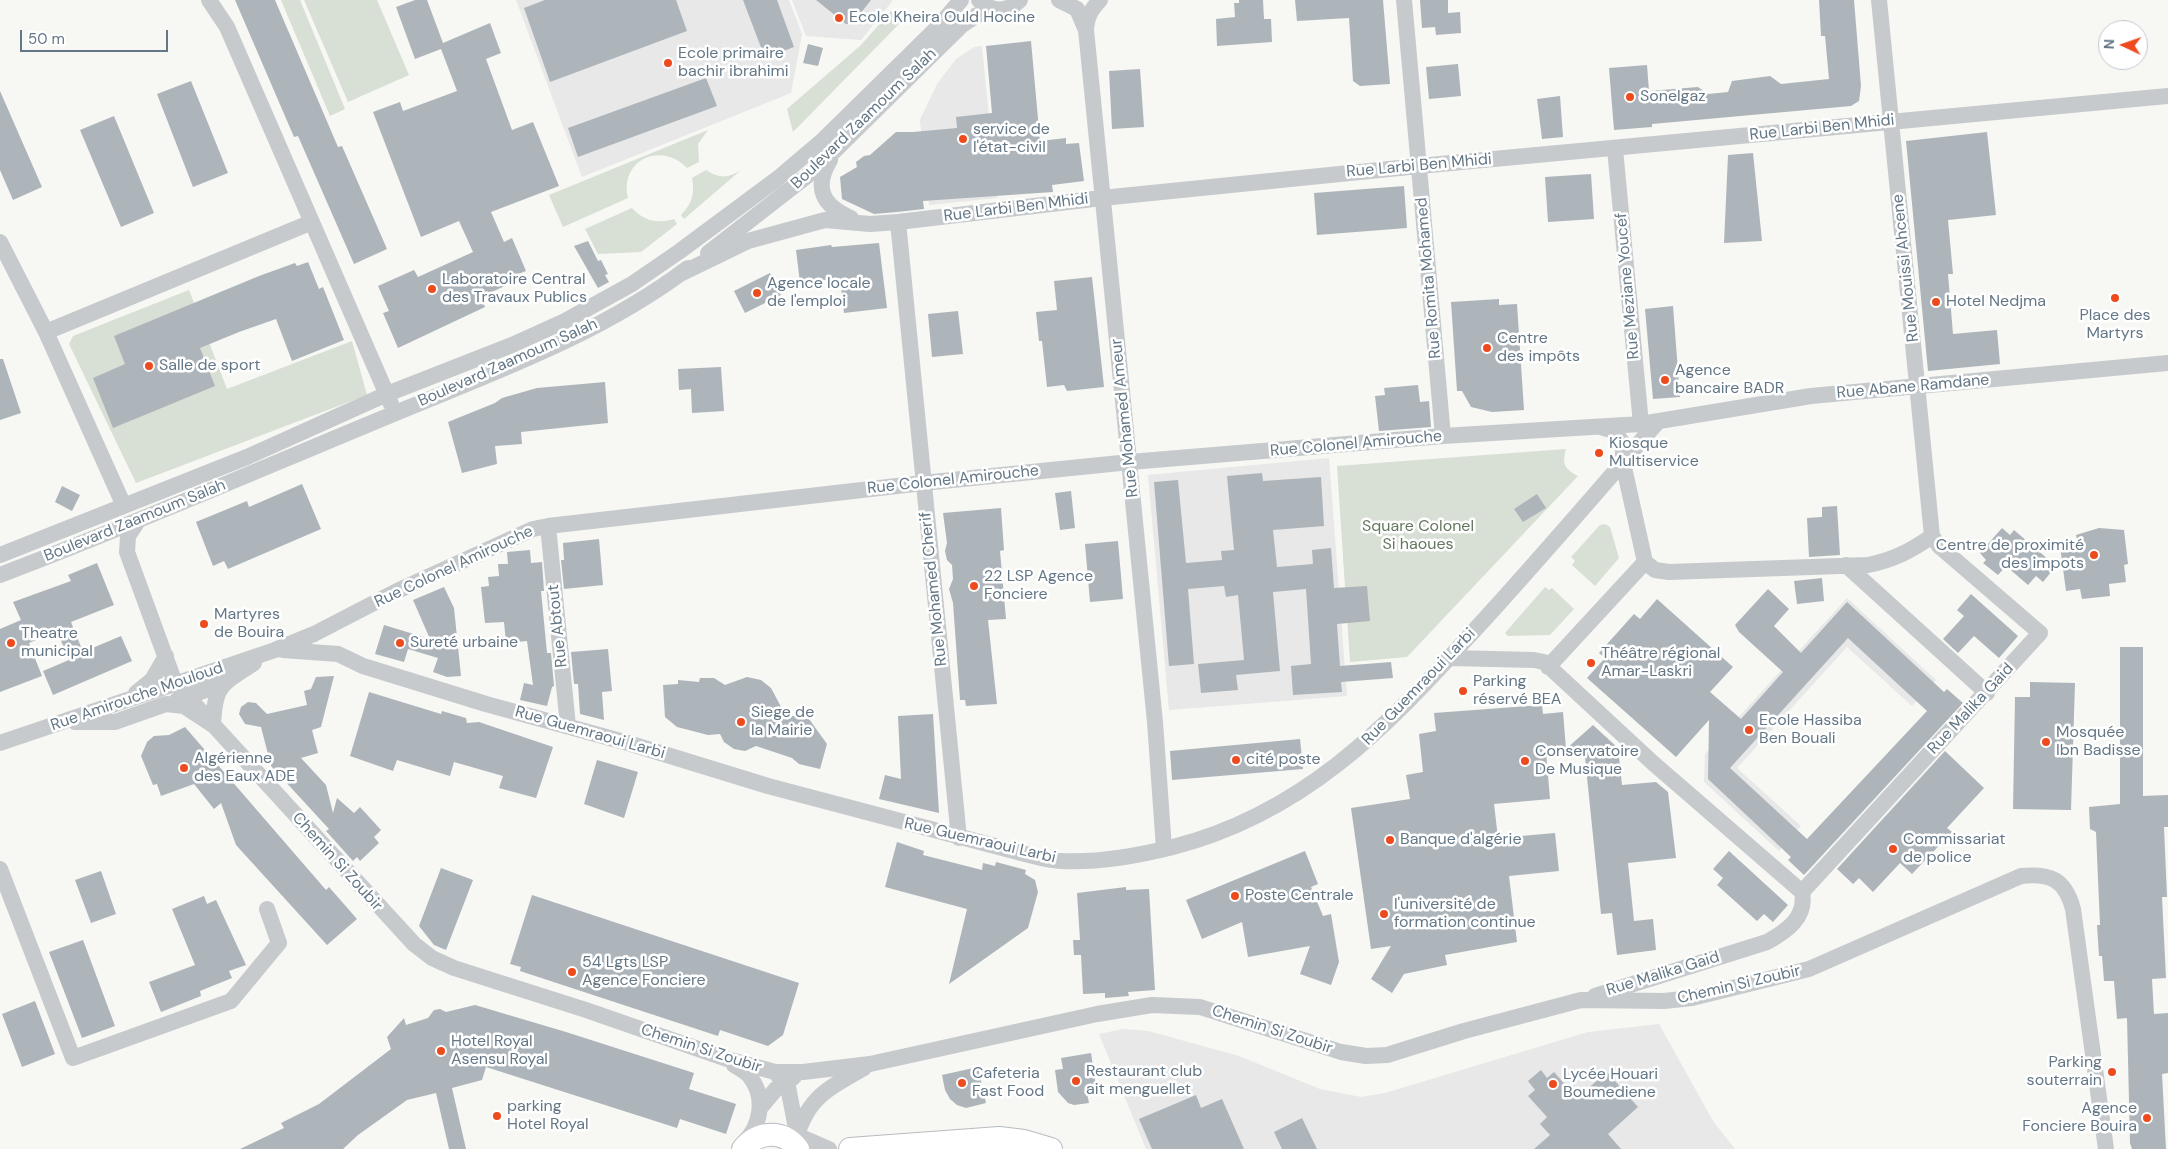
<!DOCTYPE html>
<meta charset="utf-8">
<style>
body{margin:0}
#map{position:relative;width:2168px;height:1149px;overflow:hidden;background:#f7f7f3;font-family:"DM Sans",sans-serif}
canvas{display:block}
.north{position:absolute;left:2098px;top:20px;width:50px;height:50px;box-sizing:border-box;background:#fff;border:1px solid #c1c9cf;border-radius:50%;rotate:273deg;font-size:14px;font-weight:700;line-height:20px;text-align:center;color:#647786}
.north::after{content:'';display:block;margin:auto;width:18px;height:22px;background:#ed4a1d;clip-path:polygon(50% 0,100% 100%,50% 72%,0 100%)}
.scale{position:absolute;left:20px;top:30px;width:148px;height:22px;box-sizing:border-box;border:2px solid #647786;border-top:0;padding-left:6px;font-size:15px;line-height:18px;white-space:nowrap;color:#647786;-webkit-text-stroke:4px #fff;paint-order:stroke}
</style>
<div id="map">
<canvas width="2168" height="1149"></canvas>
<div class="north">N</div>
<div class="scale">50 m</div>
</div>
<script>
const g = document.querySelector('canvas').getContext('2d');
g.lineJoin = 'round';
function fill(path, color) {
  g.fillStyle = color;
  g.fill(path, 'evenodd');
}
function strokePath(path, color, width, dash) {
  g.strokeStyle = color;
  g.lineWidth = width;
  g.lineCap = dash ? 'butt' : 'round';
  g.setLineDash(dash || []);
  g.stroke(path);
}
function label(font, color, halo, rows, align = 'center') {
  g.font = font + ' "DM Sans",sans-serif';
  g.lineWidth = 5;
  g.setLineDash([]);
  g.textBaseline = 'middle';
  g.strokeStyle = halo;
  g.fillStyle = color;
  for (const [text, x, y, turn = 0] of rows) {
    g.save();
    g.translate(x, y);
    g.rotate((+turn || 0) * Math.PI / 180);
    g.textAlign = isNaN(turn) ? turn : align;
    if (halo) g.strokeText(text, 0, 0);
    g.fillText(text, 0, 0);
    g.restore();
  }
}
fill(new Path2D(`
 M516 0H789L802 34 791 93 582 177Z
 M792 0H893L861 40 806 36Z
 M982 46 997 198 929 205 920 120 937 84 956 59 974 47Z
 M1329 458 1347 696 1169 710 1148 475Z
 M1847 598 1936 680 1912 706 1847 647 1737 768 1801 826 1779 851 1704 782 1705 754Z
 M1659 1024 1713 1121 1735 1149H1146L1099 1034 1123 1029 1148 1031 1239 1056 1320 1089 1361 1097 1385 1093 1588 1032Z`), '#e7e8e7');
fill(new Path2D(`
 M281 0H300L345 109 330 116Z
 M304 0H377L409 75 348 102Z
 M891 11 902 21 793 132 787 109 861 45Z
 M708 130 698 144 699 162 687 168C661 141 619 160 628 198L563 227 549 195Z
 M706 170C718 178 728 179 741 170L684 219 681 215C692 204 695 193 692 178Z
 M632 208C644 221 657 224 674 219L677 224 641 252 598 254 585 229Z
 M189 290 227 389 352 341 367 395 136 483 69 344 73 336Z
 M1566 449C1562 463 1564 469 1578 476L1407 657 1350 662 1337 466Z
 M1605 524 1610 527 1619 558 1595 586 1572 565 1575 561 1571 557 1600 525Z
 M1545 587 1549 590 1552 588 1574 609 1550 635 1508 636 1505 633Z`), '#d8dfd4');
fill(new Path2D(`
 M235 0H275L338 147 342 146 387 249 354 264 298 136 294 137Z
 M415 0H427L443 43 490 23 501 53 486 59 512 130 533 122 559 186 491 212 504 242 512 238 526 271 518 274 520 279 481 297 485 307 398 348 383 313 389 311 378 286 414 270 418 277 473 252 459 221 421 237 373 112 400 102 403 111 457 91 441 49 415 59 396 7Z
 M545 0H676L687 31 550 82 524 8Z
 M743 0H777L794 47 765 58Z
 M816 0H871L852 24H846Z
 M1239 0H1263L1264 19H1271L1272 42 1217 46 1216 19 1235 17 1234 3H1239Z
 M1295 0H1383L1390 84 1360 86 1353 81 1349 18 1297 21Z
 M1420 0H1448V13L1460 12 1461 33 1436 35 1435 27 1422 28Z
 M1819 0H1854L1861 86 1859 101 1851 106 1652 124V127L1614 130 1609 68 1647 65 1649 91 1698 87 1708 94 1728 92 1732 81 1770 76 1781 84 1829 79 1825 36H1821Z
 M1031 41 1040 141 1066 138V144L1079 143 1084 181 1052 185 1053 192 923 201 924 209 897 212 874 214 842 199 840 177 857 167 856 162 864 156 870 155 896 132H913L957 128 956 117 992 113 986 46Z
 M808 44 823 48 818 66 803 63Z
 M1458 64 1461 96 1429 99 1426 67Z
 M1140 69 1144 127 1112 129 1109 71Z
 M706 78 717 106 578 157 568 128Z
 M191 81 228 173 193 187 157 94Z
 M0 91 42 187 13 200 0 170Z
 M1560 96 1563 137 1542 139 1537 99Z
 M114 116 154 213 121 227 80 130Z
 M1987 132 1996 215 1948 220 1953 274H1948L1953 334 1997 330 2000 364 1928 371 1906 141Z
 M1753 153 1762 241 1724 243 1728 155Z
 M1591 174 1594 219 1548 222 1545 177Z
 M1404 186 1407 228 1317 235 1314 193Z
 M588 241 598 261 601 260 608 274 605 275 609 282 598 288 574 246Z
 M879 243 887 308 844 313 840 278 800 283 796 250 831 245 832 247Z
 M308 262 319 289 323 287 344 340 292 361 276 319 239 332 200 348 215 386 113 428 93 378 125 364 114 336 259 276 295 263 297 266Z
 M770 273 781 295 745 313 734 291Z
 M1092 277 1104 387 1067 391 1064 385 1047 387 1042 341H1039L1036 312 1057 310 1054 281Z
 M1499 299V305L1517 304 1524 410 1492 412 1471 407 1462 391H1457L1451 302Z
 M1673 306 1680 397 1653 399 1645 309Z
 M958 311 963 354 932 357 928 314Z
 M0 359H3L21 413 0 420Z
 M721 367 724 411 692 413 691 389 679 390 678 369Z
 M605 382 608 423 521 432 522 444 495 446 497 464 462 473 448 422 495 403 502 398 537 388Z
 M1418 385 1420 402 1429 401 1431 427 1379 431 1375 396 1385 395 1384 388Z
 M1262 473 1263 481 1321 477 1324 526 1273 530 1277 567 1313 564 1312 550 1331 548 1334 588 1367 586 1370 621 1337 624 1340 666 1391 662 1393 678 1341 682 1342 692 1293 695 1291 666 1311 664 1306 589 1273 592 1280 671 1236 675 1238 690 1201 693 1198 664 1244 660 1238 595 1226 597 1224 586 1188 589 1194 664 1169 666 1154 482 1178 480 1186 563 1222 560 1221 551 1234 550 1227 476Z
 M302 484 321 529 228 569 224 561 213 566 196 522 247 501 249 507Z
 M62 486 80 495 72 511 55 502Z
 M1071 491 1075 528 1060 530 1055 493Z
 M1537 494 1546 508 1523 522 1514 509Z
 M1837 506 1840 555 1809 557 1807 518 1822 517V507Z
 M1001 508 1004 550 1000 551 1006 619 988 620 997 704 966 706 965 700H960L953 603 949 589 953 579 952 565 947 560 945 551 947 543 943 513Z
 M2002 528 2010 535 2014 530 2056 566 2043 582 2036 576 2028 585 2006 566 1998 575 1983 563 1986 560 1980 553Z
 M2099 528 2124 530 2128 564 2124 565 2126 582 2109 584 2110 596 2082 599 2080 589 2066 591 2060 546 2078 544 2076 535Z
 M599 539 603 585 564 589 561 560H564L563 543Z
 M1118 541 1123 599 1090 602 1085 544Z
 M530 550 531 563 542 562 544 591H541L547 653H551L554 686 552 687 547 706 520 700 524 683 533 685 527 641 506 643 504 622 485 623 481 587 489 586 488 577 499 576 498 564H508L507 552Z
 M97 563 114 605 71 622 83 652 121 636 132 661 53 695 43 671 69 660 57 631 29 643 42 676 0 692V629L21 620 13 602 71 581 68 575Z
 M1822 578 1824 601 1797 604 1794 581Z
 M444 587 454 608 461 676 447 677 433 672 438 658 408 649 404 662 375 654 384 625 430 639 413 600Z
 M1768 589 1789 609 1774 626 1801 653 1847 602 1944 692 1947 689 1963 703 1804 875 1788 860 1791 857 1708 779 1709 720 1676 757 1587 678 1605 658 1599 653 1634 614 1640 619 1657 599 1733 667 1710 692 1741 719 1783 672 1739 632 1735 625ZM1848 638 1927 711 1807 839 1730 768Z
 M1971 594 2018 636 1999 658 1974 636 1958 653 1943 639 1964 616 1957 610Z
 M2120 647H2143V796L2168 795V827H2164L2167 897H2162L2166 978 2152 979 2154 1014 2168 1013V1073L2162 1074 2166 1149H2132L2130 1143 2127 1018 2117 1019 2114 981H2104L2102 956H2099L2097 925H2100L2096 832 2090 829 2089 807 2120 804Z
 M608 649 612 691 602 692 604 720 580 714 578 684H574L571 652Z
 M334 676 321 727 312 730 318 753 301 758 326 785 333 813 337 798 354 813 360 807 381 830 374 837 379 843 360 861 357 857 353 861 326 831 329 829 271 766 261 727 245 724 239 714 241 707 248 702 256 703 267 714 307 705 304 691 311 689 316 677Z
 M747 677 761 680 771 688 787 718 804 712 827 744 820 769 799 764 792 758 756 746 745 751 734 749 724 742 720 734 708 735 677 727 665 717 663 685 678 684V680L699 682 700 678H714L725 685Z
 M2030 682 2075 683 2071 810 2013 809 2015 697H2030Z
 M369 692 441 714 442 711 466 718 467 723 479 722 553 747 536 798 499 788 503 776 454 762 450 776 397 760 393 771 350 756Z
 M1542 705 1543 714 1563 712 1566 749 1593 725 1618 748 1622 785 1656 782 1668 792 1676 858 1628 863 1634 921 1653 919 1656 950 1617 955 1612 913 1601 914 1584 748 1546 752 1550 799 1494 804 1498 838 1555 833 1559 871 1509 876 1517 942 1445 955 1447 965 1404 974 1392 993 1371 979 1391 946 1371 949 1351 808 1410 799 1406 775 1423 772 1419 734 1436 731 1434 713Z
 M933 714 939 813 879 799 885 775 901 779 898 716Z
 M185 727 326 890 329 887 357 919 327 945 236 845 221 803 214 809 194 784 161 796 157 784 153 785 141 756 147 742 154 736 169 735Z
 M1300 739 1303 769 1172 780 1170 751Z
 M1945 751 1984 788 1947 828 1952 832 1912 874 1900 863 1873 892 1859 878 1853 884 1837 869Z
 M597 760 638 772 624 818 584 804Z
 M897 842 924 851 923 855 982 870 983 863 995 866 996 862 1026 870 1025 874 1035 880 1038 892 1028 928 949 984 967 909 885 887Z
 M1305 851 1318 884 1311 887 1323 916 1331 914 1339 962 1331 985 1300 974 1310 946 1248 957 1242 922 1202 939 1186 900Z
 M1729 851 1788 905 1773 922 1764 914 1757 921 1717 885 1723 878 1713 869Z
 M441 868 473 880 446 950 434 945 419 926Z
 M101 871 116 914 91 923 75 880Z
 M1126 887V890L1149 889 1155 990 1128 992 1129 996 1105 998V993L1083 994 1081 955H1074L1073 940H1080L1077 893Z
 M532 895 799 983 783 1035 768 1046 720 1030 718 1036 520 971 521 967 510 964Z
 M204 896 207 904 216 900 246 965 229 971 232 978 200 991 201 996 161 1012 149 982 195 965 172 909Z
 M83 940 115 1026 82 1038 49 952Z
 M35 1001 55 1054 22 1067 2 1014Z
 M475 1005 566 1032 694 1073 689 1089 736 1104 726 1134 680 1119 677 1128 486 1067 482 1080 452 1088 466 1149H449L436 1093 407 1100 358 1135 343 1149H240L284 1128 281 1123 319 1104 391 1049 387 1037 404 1018 406 1025 428 1018 434 1010 440 1009 446 1012Z
 M1091 1053 1097 1092 1087 1093 1089 1103 1074 1105 1068 1103 1058 1092 1055 1070 1063 1069 1061 1058Z
 M978 1067 986 1103 966 1108 957 1105 950 1099 945 1090 942 1075Z
 M1541 1070 1547 1078 1554 1072 1577 1098 1607 1072 1638 1107 1608 1134 1621 1149H1534L1550 1135 1540 1124 1547 1117 1528 1096 1535 1090 1528 1081Z
 M1196 1095 1201 1108 1222 1099 1244 1149H1152L1139 1119Z
 M1302 1118 1317 1149H1282L1274 1132Z`), '#adb5bb');
const secondary = new Path2D(`
 M743 1149C758 1131 783 1129 798 1149
 M850 1149 999 1138 1024 1141 1051 1149`);
strokePath(secondary, '#b6bcc0', 24);
strokePath(new Path2D(`
 M209 0 227 27 391 404
 M979 0C991 12 1007 13 1020 0
 M1059 0 1077 9 1086 30 1155 722 1164 849
 M1404 0 1443 436
 M1879 0 1932 536
 M1086 30C1087 16 1091 10 1100 0
 M1615 149 1641 424
 M830 160C813 188 823 206 851 218
 M898 222 959 838
 M0 242 46 332 124 506
 M708 253 816 169 962 25 977 15 998 10
 M680 274 748 241 825 220 870 224 898 222 1102 198 1419 166 2168 96
 M46 332 312 222
 M1601 427 1614 431 1623 443V463L1645 562 1655 570 1669 572 1868 565C1893 560 1911 551 1932 536
 M138 521 128 536 127 552 175 683 414 944 432 958 454 968 586 1010 727 1059 775 1072H803L870 1064 1097 1014 1152 1005 1200 1007 1341 1052 1366 1056 1387 1055 1464 1031 1581 1000 1664 1001 1692 998 1809 969 2021 876C2050 873 2065 879 2073 909L2106 1149
 M548 526 568 726
 M0 555 247 457 387 394 512 345 565 321 632 284 680 251 777 179 823 140 939 26 961 0
 M1846 565 1987 693
 M0 575C130 526 258 470 386 417 489 374 598 336 688 268
 M283 650 338 654 363 666 486 704 628 743 768 786 1025 854C1037 857 1049 861 1061 861 1098 863 1137 856 1173 847 1302 814 1385 729 1471 634 1519 582 1565 529 1611 476 1628 458 1642 438 1659 421
 M1450 658 1534 660 1544 662 1653 763 1802 892C1807 917 1787 931 1767 942L1595 996
 M1548 667 1645 562
 M136 693 152 680 166 656
 M177 700 221 685
 M75 722H115L166 704 184 706 213 725C215 684 221 685 254 663
 M0 743 275 650 314 634 397 591 533 529 548 526 923 483 1130 462 1443 436 1641 424 1811 396 2168 363
 M0 869 73 1058 231 1001 279 943 267 909
 M1802 892 2040 633 1939 546 1932 536
 M734 1065C739 1068 747 1072 750 1077 766 1097 761 1127 743 1143
 M775 1072 788 1087 795 1123 801 1137 829 1149
 M760 1108 776 1089 794 1077
 M794 1144C807 1098 824 1091 864 1068`), '#c6cacd', 16);
strokePath(secondary, '#fff', 22);
for (const [x, y, r, color] of [
 [839,18,5,"#ed4a1d"],
 [668,63,5,"#ed4a1d"],
 [1630,97,5,"#ed4a1d"],
 [963,139,5,"#ed4a1d"],
 [432,289,5,"#ed4a1d"],
 [757,293,5,"#ed4a1d"],
 [2115,298,5,"#ed4a1d"],
 [1936,302,5,"#ed4a1d"],
 [1487,348,5,"#ed4a1d"],
 [149,366,5,"#ed4a1d"],
 [1665,380,5,"#ed4a1d"],
 [1599,453,5,"#ed4a1d"],
 [2094,555,5,"#ed4a1d"],
 [974,586,5,"#ed4a1d"],
 [204,624,5,"#ed4a1d"],
 [11,643,5,"#ed4a1d"],
 [400,643,5,"#ed4a1d"],
 [1591,663,5,"#ed4a1d"],
 [1463,691,5,"#ed4a1d"],
 [741,722,5,"#ed4a1d"],
 [1749,730,5,"#ed4a1d"],
 [2046,742,5,"#ed4a1d"],
 [1236,760,5,"#ed4a1d"],
 [1525,761,5,"#ed4a1d"],
 [184,768,5,"#ed4a1d"],
 [1390,840,5,"#ed4a1d"],
 [1893,849,5,"#ed4a1d"],
 [1235,896,5,"#ed4a1d"],
 [1384,914,5,"#ed4a1d"],
 [572,972,5,"#ed4a1d"],
 [441,1051,5,"#ed4a1d"],
 [2112,1072,5,"#ed4a1d"],
 [1076,1081,5,"#ed4a1d"],
 [962,1083,5,"#ed4a1d"],
 [1553,1084,5,"#ed4a1d"],
 [497,1116,5,"#ed4a1d"],
 [2147,1118,5,"#ed4a1d"]
]) {
  const dot = new Path2D();
  dot.arc(x, y, r, 0, 2 * Math.PI);
  g.fillStyle = color;
  g.fill(dot);
  strokePath(dot, '#fff', 2);
}
label('16px', '#647786', '#fff', [
 ["Ecole Kheira Ould Hocine",849,18],
 ["Ecole primaire",678,54],
 ["bachir ibrahimi",678,72],
 ["Sonelgaz",1640,97],
 ["service de",973,130],
 ["l'état-civil",973,148],
 ["Laboratoire Central",442,280],
 ["des Travaux Publics",442,298],
 ["Agence locale",767,284],
 ["de l'emploi",767,302],
 ["Hotel Nedjma",1946,302],
 ["Place des",2115,316,"center"],
 ["Martyrs",2115,334,"center"],
 ["Centre",1497,339],
 ["des impôts",1497,357],
 ["Salle de sport",159,366],
 ["Agence",1675,371],
 ["bancaire BADR",1675,389],
 ["Kiosque",1609,444],
 ["Multiservice",1609,462],
 ["Centre de proximité",2084,546,"right"],
 ["des impots",2084,564,"right"],
 ["22 LSP Agence",984,577],
 ["Fonciere",984,595],
 ["Martyres",214,615],
 ["de Bouira",214,633],
 ["Theatre",21,634],
 ["municipal",21,652],
 ["Sureté urbaine",410,643],
 ["Théâtre régional",1601,654],
 ["Amar-Laskri",1601,672],
 ["Parking",1473,682],
 ["réservé BEA",1473,700],
 ["Siege de",751,713],
 ["la Mairie",751,731],
 ["Ecole Hassiba",1759,721],
 ["Ben Bouali",1759,739],
 ["Mosquée",2056,733],
 ["Ibn Badisse",2056,751],
 ["Conservatoire",1535,752],
 ["De Musique",1535,770],
 ["Algérienne",194,759],
 ["des Eaux ADE",194,777],
 ["cité poste",1246,760],
 ["Banque d'algérie",1400,840],
 ["Commissariat",1903,840],
 ["de police",1903,858],
 ["Poste Centrale",1245,896],
 ["l'université de",1394,905],
 ["formation continue",1394,923],
 ["54 Lgts LSP",582,963],
 ["Agence Fonciere",582,981],
 ["Hotel Royal",451,1042],
 ["Asensu Royal",451,1060],
 ["Parking",2102,1063,"right"],
 ["souterrain",2102,1081,"right"],
 ["Restaurant club",1086,1072],
 ["ait menguellet",1086,1090],
 ["Cafeteria",972,1074],
 ["Fast Food",972,1092],
 ["Lycée Houari",1563,1075],
 ["Boumediene",1563,1093],
 ["parking",507,1107],
 ["Hotel Royal",507,1125],
 ["Agence",2137,1109,"right"],
 ["Fonciere Bouira",2137,1127,"right"]
], 'left');
label('16px', '#647786', '#fff', [
 ["Boulevard Zaamoum Salah",864,119,-44],
 ["Rue Larbi Ben Mhidi",1822,128,-6],
 ["Rue Larbi Ben Mhidi",1419,166,-5],
 ["Rue Larbi Ben Mhidi",1016,208,-7],
 ["Rue Mouissi Ahcene",1906,268,-96],
 ["Rue Romita Mohamed",1429,278,-95],
 ["Rue Meziane Youcef",1628,286,-95],
 ["Boulevard Zaamoum Salah",508,363,-24],
 ["Rue Abane Ramdane",1913,387,-5],
 ["Rue Mohamed Ameur",1125,418,-96],
 ["Rue Colonel Amirouche",1356,444,-5],
 ["Rue Colonel Amirouche",953,480,-6],
 ["Boulevard Zaamoum Salah",135,521,-22],
 ["Rue Colonel Amirouche",454,567,-25],
 ["Rue Mohamed Cherif",934,589,-96],
 ["Rue Abtout",558,626,-96],
 ["Rue Guemraoui Larbi",1419,687,-46],
 ["Rue Amirouche Mouloud",137,697,-19],
 ["Rue Malika Gaid",1971,709,-47],
 ["Rue Guemraoui Larbi",590,733,16],
 ["Rue Guemraoui Larbi",980,841,13],
 ["Chemin Si Zoubir",337,862,48],
 ["Rue Malika Gaid",1663,974,-17],
 ["Chemin Si Zoubir",1739,985,-13],
 ["Chemin Si Zoubir",1272,1030,18],
 ["Chemin Si Zoubir",701,1049,18]
]);
label('16px', '#65785f', '#fff', [
 ["Square Colonel",1418,527],
 ["Si haoues",1418,545]
]);
</script>
